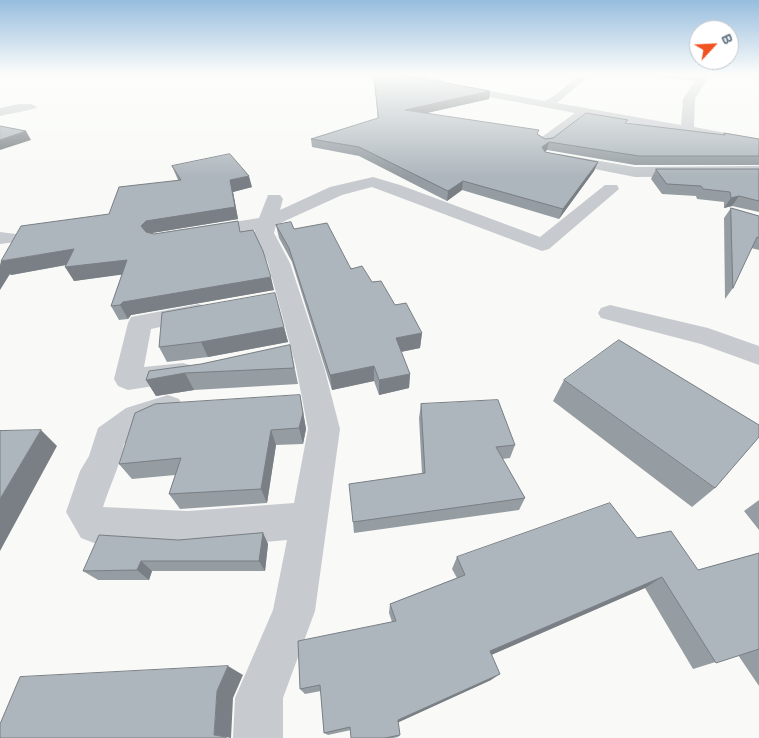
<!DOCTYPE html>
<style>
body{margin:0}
#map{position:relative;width:759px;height:738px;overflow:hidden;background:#f9faf7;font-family:"Varela Round",sans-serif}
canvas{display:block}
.north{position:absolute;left:689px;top:20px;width:50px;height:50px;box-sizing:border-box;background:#fff;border:1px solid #c0c8ce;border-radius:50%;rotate:65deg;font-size:14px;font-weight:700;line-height:20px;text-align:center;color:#627584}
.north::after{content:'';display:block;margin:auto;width:18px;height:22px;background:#f05221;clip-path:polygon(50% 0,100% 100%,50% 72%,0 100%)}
</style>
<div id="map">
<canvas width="759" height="738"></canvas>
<div class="north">B</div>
</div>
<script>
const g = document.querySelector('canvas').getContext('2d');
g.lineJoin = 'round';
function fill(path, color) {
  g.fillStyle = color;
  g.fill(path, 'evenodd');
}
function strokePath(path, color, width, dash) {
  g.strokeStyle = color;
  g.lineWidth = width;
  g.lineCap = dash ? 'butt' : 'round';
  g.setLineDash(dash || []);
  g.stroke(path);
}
fill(new Path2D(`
 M412 74H424L452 84 545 101 557 94 580 74H591L557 103 681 125 683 99 695 81 659 77 654 74 699 76 700 74H710L695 99 694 127 759 139V147L588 115 549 145 544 146 537 142 539 139 575 113 452 90 432 85Z
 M19 104H31L37 107C32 111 9 113 0 116V108Z
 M559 154 635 167 759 166V176L635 177 554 161 552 158Z
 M373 177 400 185 540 237 605 185H617L619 189 549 249 542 251 372 187 342 195 276 225 274 233 290 263 324 367 340 429 315 611 283 698V738H233L235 698 273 610 287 540 188 549 94 543 81 538 66 512 80 471 89 456 98 428 126 408 168 395 179 399 183 407 179 415 148 426 124 444C120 466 110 485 103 507L188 511 294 503 308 429 296 367 268 263 254 233 255 230 203 239 196 237 193 233 196 229 203 227 259 218 268 195H280L283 199 280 210 330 187Z
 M0 232 16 234 19 238 16 242 0 244Z
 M199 304 207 307 211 312 207 317 151 329 144 367 183 363 193 366 197 373 193 380 128 390 118 386 114 379 128 323 131 317Z
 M610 305 708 328 759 346V365L701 344 601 318 598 313 601 308Z`), '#c7cbcf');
fill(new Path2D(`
 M374 74 490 91 489 99 426 113 538 134 545 139 626 124 722 135 724 133 759 139V165H635L547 150 545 152 598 162 594 171 559 219 462 190 447 201 359 156 312 147 311 139 378 119Z
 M172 166 252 187 233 192 238 219 152 233 154 234 241 232 274 290 131 315 128 319 119 320 111 306 122 274 74 281 67 265 11 275 10 274 109 214 178 180Z
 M656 169H759V212L732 206 724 208V202L697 199 696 196 662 194 651 179Z
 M731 208 759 216V250L751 248 733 288 725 299 724 218Z
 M276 225 294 229 372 282 395 305 422 333 420 348 401 352 410 374 409 388 379 395 374 381 332 390 292 262 279 238Z
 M284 327 288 342 208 357 167 362 159 347Z
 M290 345 298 384 194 390 156 396 146 380 201 364Z
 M564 380 715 488 692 507 553 401Z
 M421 404 515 445 510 458 502 459 525 498 519 510 354 533 353 522 422 474 419 418Z
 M303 411 306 429 303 444 276 445 267 503 180 509 169 494 175 475 132 479 119 464Z
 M759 500V530L744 511Z
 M263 533 268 544 265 571H152L149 580H98L83 571 178 540Z
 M637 538 698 570 759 553V686L738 655 693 669 645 588 491 655V680L398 722 400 735 398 737 393 738H351V730L328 735 324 733 321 691 305 694 300 689 392 622 389 613 390 604 457 578 452 569 457 557Z`), '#959da2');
fill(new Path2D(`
 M490 91 489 99 405 118V110Z
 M26 131 31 140 0 150V140Z
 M549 142 547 150 539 156 542 147Z
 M598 162 594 171 559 219 563 209Z
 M249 176 252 187 233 192 238 219 152 233 147 239 141 226 146 221 230 180Z
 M463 181 462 190 447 201 448 191Z
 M739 196 732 206 724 208 731 198Z
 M74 249 81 262 11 275 10 274 0 290V265L1 261Z
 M127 260 134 273 74 281 65 267Z
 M271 277 274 290 131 315 128 319 120 305 123 302Z
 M284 327 288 342 208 357 201 342Z
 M422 333 420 348 395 353 396 338Z
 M374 366V381L332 390 330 375Z
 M185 373 194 390 156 396 146 380Z
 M410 374 409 388 379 395V380Z
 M300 395 306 429 303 444 299 428Z
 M41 430 57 446 0 551V499Z
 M271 430 276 445 267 503 261 489Z
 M263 533 268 544 265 571 259 561Z
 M141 561 152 571 149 580 137 570Z
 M662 577 645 588 482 659 490 651Z
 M228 666 243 675 233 698 231 738 214 735 217 691Z
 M500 674 491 680 397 723 398 720Z`), '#797f84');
const building = new Path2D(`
 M374 74H396L490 91 405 110 539 130 537 134 545 139 553 138 586 113 628 120 625 123 725 135 724 133 759 139V156H639L549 142 542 147 545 152 598 162 563 209 463 181 448 191 359 147 311 139 378 118Z
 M0 126 26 131 0 140Z
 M230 154 249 176 230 180 235 207 146 221 141 226 146 232 154 234 238 221 240 232 253 230 263 251 271 277 123 302 120 305 111 306 127 260 65 267 74 249 1 261 21 226 109 214 119 187 181 180 172 166Z
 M656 169H759V201L739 196 731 198 730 192 703 189 701 186 667 184Z
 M731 208 759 216V238L757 237 733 288Z
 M291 222 294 229 327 223 351 269 362 266 372 282 381 281 395 305 406 303 422 333 396 338 410 374 379 380 374 366 330 375 289 248 276 225Z
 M275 293 284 327 201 342 159 347 162 313Z
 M619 340 759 425V437L715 488 564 380Z
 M290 345 294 368 185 373 146 380 149 371 201 364Z
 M300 395 303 413 299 428 271 430 261 489 169 494 181 458 119 464 135 413 155 404Z
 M498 400 515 445 496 447 525 498 353 522 349 484 425 473 421 404Z
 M41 430 0 499V431Z
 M610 503 637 538 671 531 698 570 759 553V649L716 663 662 577 490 651 500 674 398 720 400 735 385 738H351L350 727 324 733 320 685 300 689 298 641 396 621 390 604 465 575 457 557Z
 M263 533 259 561H141L137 570 83 571 99 535 178 540Z
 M228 666 217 691 214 735 226 737V738H0V724L20 677Z`);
fill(building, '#adb6bc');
strokePath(building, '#797f84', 1);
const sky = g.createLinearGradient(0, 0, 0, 177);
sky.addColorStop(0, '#97bdde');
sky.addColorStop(0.42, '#fcfdfb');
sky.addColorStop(1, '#fcfdfb00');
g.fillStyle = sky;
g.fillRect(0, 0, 759, 177);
</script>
